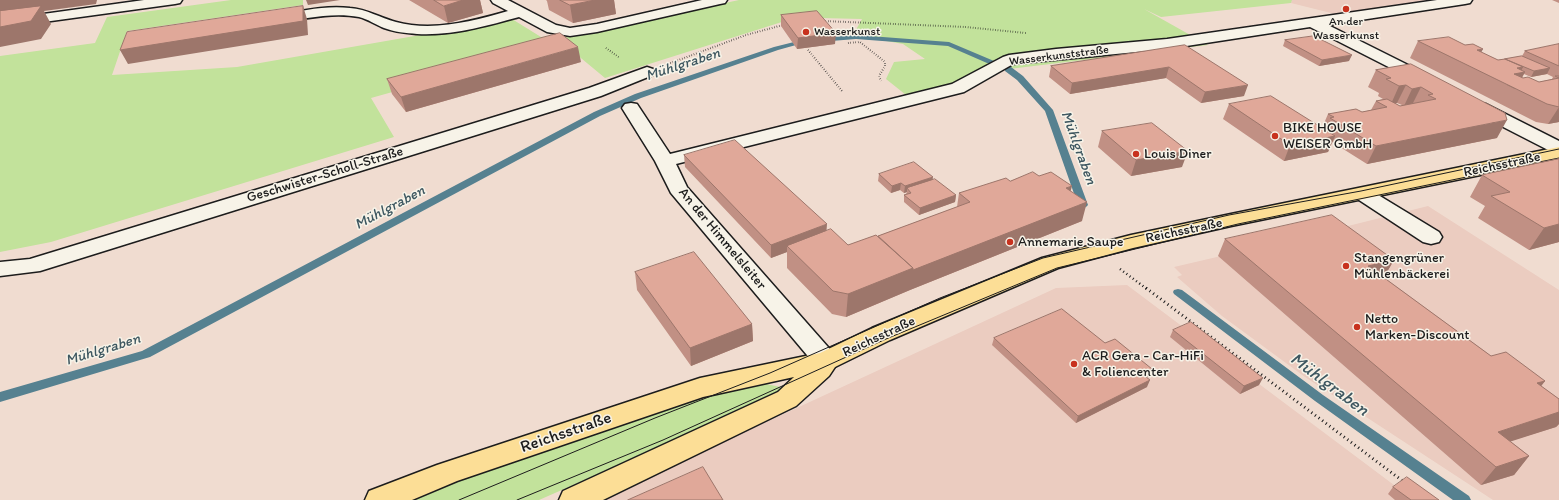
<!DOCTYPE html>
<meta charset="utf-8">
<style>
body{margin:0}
canvas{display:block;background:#f0dcd0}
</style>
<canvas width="1559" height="500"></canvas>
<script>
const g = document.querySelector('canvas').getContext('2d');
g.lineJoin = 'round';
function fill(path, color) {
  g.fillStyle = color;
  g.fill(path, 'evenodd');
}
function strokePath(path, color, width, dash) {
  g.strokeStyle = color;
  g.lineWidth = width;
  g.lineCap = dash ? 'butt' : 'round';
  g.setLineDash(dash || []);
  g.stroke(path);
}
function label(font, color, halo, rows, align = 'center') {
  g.font = font + ' Itim,sans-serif';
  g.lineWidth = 3;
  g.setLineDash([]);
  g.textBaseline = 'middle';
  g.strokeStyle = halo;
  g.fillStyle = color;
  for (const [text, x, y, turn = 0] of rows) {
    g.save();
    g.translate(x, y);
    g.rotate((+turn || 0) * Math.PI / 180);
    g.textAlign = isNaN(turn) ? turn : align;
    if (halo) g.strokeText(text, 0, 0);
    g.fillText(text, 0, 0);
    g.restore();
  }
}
fill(new Path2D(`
 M1292 0H1435L1339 15 1291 3Z
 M1428 206 1559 290V500H1493L1305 377 1222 316 1177 277 1182 275 1174 267 1324 232Z
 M1127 285 1414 500H598L1056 288Z`), '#ebccc0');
fill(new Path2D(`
 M231 0H303V5L127 31 112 75 237 67 512 19 541 37 576 35 739 0H1292L1291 3 1161 17 1144 9 1208 45 984 72 957 83 906 95 886 79 894 62 925 59 903 44 853 35 862 19 820 18 785 21 605 78 564 44 371 98 394 137 51 242 0 252V56L95 43 107 17Z
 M766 384 786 388 790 390 539 500H396L647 414 743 385Z`), '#c2e29b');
fill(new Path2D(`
 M856 35 949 42 994 61 990 63H987L948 46 856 39 831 41 828 39 831 37Z
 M794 42 797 44 796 45 778 50 641 98 600 116 150 357 0 402V392L142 351 594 112 635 94 774 47Z
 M1005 67H1011L1023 76 1053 110 1088 205 1086 207 1083 208 1078 205 1045 111 1017 80 1005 71Z
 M1178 289 1182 290 1323 395 1469 496 1471 500H1453L1315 401 1174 294 1173 292 1174 290Z`), '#568190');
const minor = new Path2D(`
 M144 0H182L180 3 175 4 0 28V20Z
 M491 0H508L556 25 570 28 597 24 702 0H727L725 3 720 4 597 32 570 36 547 32 519 17C486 26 452 36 417 34 406 33 394 32 384 28 376 25 368 19 359 17 332 12 303 19 277 23L272 22 270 19 272 16 277 15C301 11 326 5 350 8 367 9 380 18 396 22 433 32 473 21 508 11L493 3Z
 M1437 0H1472L1470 3 1465 4 1328 25 1432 77 1434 80 1432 83 1426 85 1420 83 1310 27 1167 49 1013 64 964 92 676 164 687 187 835 355 839 361 835 367 826 370 817 367 671 193 655 161 622 108 625 104 631 103 637 104 670 154 952 84 1003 57 1009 55 1056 49 1167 39Z
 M647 67 653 69 655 72 653 75 601 96 40 271 0 276V262L30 259 589 88Z
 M1480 103 1486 104 1559 141V154L1552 152 1474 112 1471 108 1474 104Z
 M1363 188 1370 190 1439 232 1442 237 1439 242 1431 244 1423 242 1356 198 1353 194 1356 190Z`);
const major = new Path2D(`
 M1559 147V159L1231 226 1133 248 1058 268 890 340 835 367 829 376 796 406 603 500H559L563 491 778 392 794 377 703 397 457 481 412 500H365L369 491 437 465 700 378 820 353 872 328 1042 258 1131 235 1231 214Z`);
strokePath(minor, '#1c1c1c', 3);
strokePath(major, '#1c1c1c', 3);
strokePath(new Path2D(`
 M823 21 966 27 1026 33
 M848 43 860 42 885 62V66L879 76 881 81
 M606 48 620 58
 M808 50 842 91
 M668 64 746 35 783 25`), '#1c1c1c', 2, [0.5, 2]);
strokePath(new Path2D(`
 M1120 269 1147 289`), '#1c1c1c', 2.5, [1, 3]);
strokePath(new Path2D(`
 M1146 288 1404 482`), '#1c1c1c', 3, [1, 3.5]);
fill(minor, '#f7f3e8');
fill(major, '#fcde96');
strokePath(new Path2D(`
 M459 500 655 418 770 373 940 298 1043 258 1229 215 1361 191 1559 149
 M517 500 663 440 886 339 1057 268 1238 224 1559 158`), '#1c1c1c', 1);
fill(new Path2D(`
 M409 0H480L483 13 448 23Z
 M546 0H614L616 14 573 23 549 10 547 1Z
 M1552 0H1559V3Z
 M781 15 835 44 797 49 781 26Z
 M1285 40 1349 61 1319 66 1283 46Z
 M1418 41 1465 45 1498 60 1522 56 1525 51 1559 44V122L1548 124 1536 122 1410 58ZM1524 74 1531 77 1547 74 1553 77 1552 79 1539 82 1522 78Z
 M1185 45 1244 96 1201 103 1166 78 1070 94 1049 77 1051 66Z
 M581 62 406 112 392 94 387 79Z
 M1411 64 1497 138 1367 164 1332 142 1328 152 1284 161 1223 119 1229 104 1322 128 1328 114 1362 112 1371 110 1376 101 1383 99 1378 96 1379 93 1368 87 1376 70ZM1395 103H1397L1402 105 1400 106Z
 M1102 131 1182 167 1131 176 1098 147Z
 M684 155 826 231 848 245 878 236 957 207 959 193 1010 181 1039 176 1071 191 1082 221 910 290 846 317 832 314 787 268V252L771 258 685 167Z
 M1559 159V242L1529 250 1478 218 1485 206 1470 197 1482 175Z
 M879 174 932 180 956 195 955 202 919 215 904 202V195L906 194 907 192 904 193 900 190 891 193 878 181Z
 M1225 239 1394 260 1384 277H1383L1491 356 1545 381 1541 386 1559 399V424L1556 427 1510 441 1529 456 1514 475 1481 485 1218 256Z
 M635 272 752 324 753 341 691 366 637 290Z
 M1173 330 1259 385 1240 394 1170 337Z
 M994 338 1105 343 1150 376 1147 377V387L1076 423 992 345Z
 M1393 487 1439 500H1395L1388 494Z`), '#c19084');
fill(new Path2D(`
 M0 0H97L96 4 44 11 51 24 41 39 0 47Z
 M306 0H340L308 5Z
 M463 0H480L483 13 448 23 444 6Z
 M595 0H614L616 14 573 23 570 5Z
 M303 6 307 19 308 35 128 64 120 50Z
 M836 33 835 44 797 49 798 38Z
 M578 47 581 62 406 112 401 97Z
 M1483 49 1474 66H1468L1477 50Z
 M1352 55 1349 61 1319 66 1322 60Z
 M1169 67 1166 78 1070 94 1072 83Z
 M1523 67 1520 73 1525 72 1515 89 1507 85 1517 68Z
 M1550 68 1547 74 1531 77 1534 71Z
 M1248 85 1244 96 1201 103 1205 92Z
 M1406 85 1397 103 1391 104 1399 86Z
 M1421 87 1412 105 1404 106 1412 89Z
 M1559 107V122L1548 124Z
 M1507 120 1497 138 1367 164 1376 146Z
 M1335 136 1328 152 1284 161 1290 145Z
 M1188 151 1182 167 1131 176 1136 160Z
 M933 177 932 184 907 188V192L904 193 905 186Z
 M901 183 900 190 891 193 892 186Z
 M1072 186 1067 205 1066 188Z
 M956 195 955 202 919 215 920 208Z
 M1087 202 1082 221 910 290 846 317 848 294 913 268Z
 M827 224 826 237 787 246V252L771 258V245Z
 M1559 224V242L1529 250 1544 228Z
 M1394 260 1384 277 1359 284 1368 266Z
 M752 324 753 341 691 366 690 348Z
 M1152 369 1150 376 1140 381 1142 374Z
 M1263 378 1259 385 1240 394 1244 386Z
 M1150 380 1147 387 1076 423 1078 416Z
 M1545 381 1531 399 1537 383Z
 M1559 412V424L1556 427 1484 450 1498 432Z
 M1529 456 1514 475 1481 485 1496 467Z`), '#9d766b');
const building = new Path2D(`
 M434 0H463L444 6Z
 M560 0H595L570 5Z
 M41 6 31 21 0 27V11Z
 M303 6V21L120 50 127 32Z
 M817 11 836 33 798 38 781 15Z
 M560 33 578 47 401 97 387 79Z
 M1314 36 1352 55 1322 60 1285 40Z
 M1449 37 1465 45 1473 44 1483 49 1477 50 1498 60 1505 59 1523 67 1517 68 1525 72 1514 74 1523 78 1528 77 1539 82 1559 78 1555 76H1559V107L1547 104 1418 41Z
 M1559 44V66L1525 51Z
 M1185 45 1248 85 1205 92 1169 67 1072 83 1051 66Z
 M1522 56 1550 68 1534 71 1505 59Z
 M1411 64 1505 113 1507 120 1376 146 1330 118 1334 117 1328 114 1356 109 1362 112 1387 107 1376 101 1387 99 1400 106 1436 99 1428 95 1433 94 1421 87 1412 89 1406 85 1399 86 1386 79 1391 78 1376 70Z
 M1271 96 1335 136 1290 145 1229 104Z
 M1152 123 1188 151 1136 160 1102 131Z
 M735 140 827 224 771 245 684 155Z
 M1559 159V224L1544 228 1491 196 1510 192 1482 175Z
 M914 162 933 177 905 186 901 183 892 186 879 174Z
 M1033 172 1039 176 1051 172 1072 186 1066 188 1087 202 913 270V268L878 236 970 202 959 193 1006 178 1010 181Z
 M935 179 956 195 920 208 904 195 911 193 907 188Z
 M1332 215 1394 260 1368 266 1491 356 1506 352 1545 381 1537 383 1559 399V412L1498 432 1529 456 1496 467 1225 239Z
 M831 229 848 245 876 235 913 268 848 294 833 291 787 246Z
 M694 252 752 324 690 348 635 272Z
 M1062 309 1105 343 1115 339 1152 369 1142 374 1150 380 1078 416 994 338Z
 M1191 322 1263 378 1244 386 1173 330Z
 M703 467 723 500H628Z
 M1407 477 1439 500H1411L1393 487Z`);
fill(building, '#e0a899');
strokePath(building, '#9d766b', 1);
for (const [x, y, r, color] of [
 [1346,9,4,"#c8321e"],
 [806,32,4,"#c8321e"],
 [1275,136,4,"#c8321e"],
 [1136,154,4,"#c8321e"],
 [1010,242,4,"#c8321e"],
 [1346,266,4,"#c8321e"],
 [1357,327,4,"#c8321e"],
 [1074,364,4,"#c8321e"]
]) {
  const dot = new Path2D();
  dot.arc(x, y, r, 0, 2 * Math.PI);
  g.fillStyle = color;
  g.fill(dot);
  strokePath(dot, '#f7f3e8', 1.5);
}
label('12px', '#1c1c1c', '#f7f3e8', [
 ["An der",1346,22],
 ["Wasserkunst",1346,36],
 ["Wasserkunst",814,32,"left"]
]);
label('12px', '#1c1c1c', '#f7f3e8', [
 ["Wasserkunststraße",1059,56,-7]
]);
label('14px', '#1c1c1c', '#f7f3e8', [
 ["BIKE HOUSE",1283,128],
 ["WEISER GmbH",1283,144],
 ["Louis Diner",1144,154],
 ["Annemarie Saupe",1018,242],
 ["Stangengrüner",1354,258],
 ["Mühlenbäckerei",1354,274],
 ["Netto",1365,319],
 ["Marken-Discount",1365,335],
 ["ACR Gera - Car-HiFi",1082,356],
 ["& Foliencenter",1082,372]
], 'left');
label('14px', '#1c1c1c', '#f7f3e8', [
 ["Reichsstraße",1502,165,-12],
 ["Geschwister-Scholl-Straße",325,175,-17],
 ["Reichsstraße",1184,231,-12],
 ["An der Himmelsleiter",722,239,50],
 ["Reichsstraße",879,337,-25]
]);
label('italic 15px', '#3e5760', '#f7f3e8', [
 ["Mühlgraben",683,65,-18],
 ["Mühlgraben",1078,148,70],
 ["Mühlgraben",390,208,-28],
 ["Mühlgraben",103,350,-17]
]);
label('17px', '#1c1c1c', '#f7f3e8', [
 ["Reichsstraße",566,433,-19]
]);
label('italic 18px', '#3e5760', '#f7f3e8', [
 ["Mühlgraben",1329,385,37]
]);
</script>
